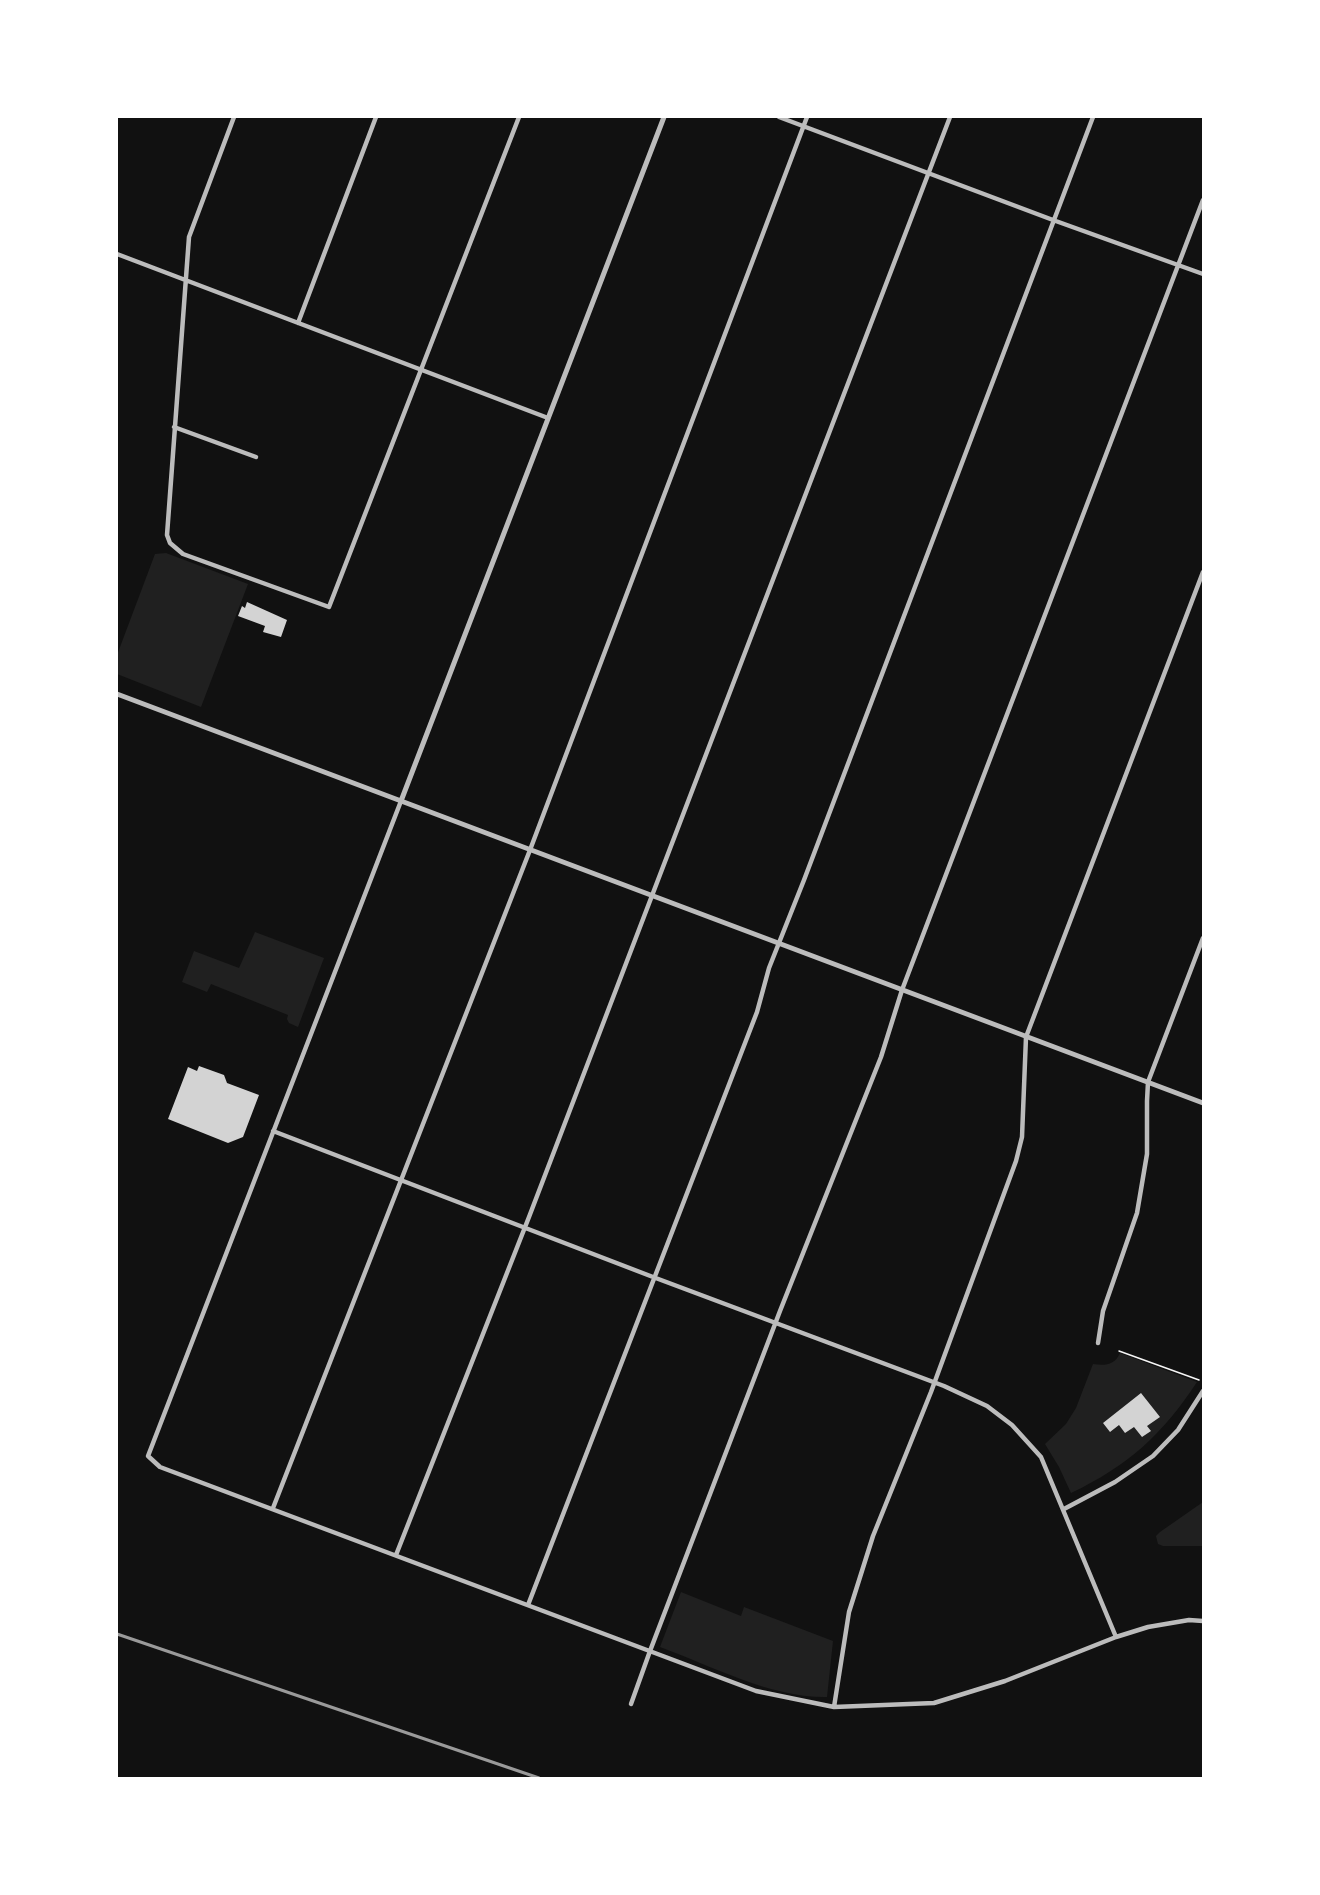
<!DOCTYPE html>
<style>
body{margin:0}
#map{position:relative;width:1320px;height:1895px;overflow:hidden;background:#111;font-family:"DejaVu Sans",sans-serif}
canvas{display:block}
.frame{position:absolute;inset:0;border:118px solid #fff;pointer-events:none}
</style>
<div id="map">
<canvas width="1320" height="1895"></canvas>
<div class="frame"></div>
</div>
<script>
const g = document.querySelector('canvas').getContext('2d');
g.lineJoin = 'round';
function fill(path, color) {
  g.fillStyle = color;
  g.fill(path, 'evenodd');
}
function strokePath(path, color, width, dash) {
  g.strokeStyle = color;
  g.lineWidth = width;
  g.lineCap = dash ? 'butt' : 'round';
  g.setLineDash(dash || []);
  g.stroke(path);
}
fill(new Path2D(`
 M166 553 248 584 201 707 117 674V655L155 554Z
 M255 932 324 958 298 1027 289 1023 287 1019 288 1015 211 984 207 992 182 982 194 951 239 968Z
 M1120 1353 1197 1382C1163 1434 1128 1466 1071 1493L1059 1467 1045 1444 1066 1424 1076 1408 1093 1364C1105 1366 1115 1365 1120 1353Z
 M1203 1502V1546H1163L1158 1544 1156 1536 1160 1532Z
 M681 1592 741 1616 744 1607 833 1641 827 1697C771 1698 712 1666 660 1647Z`), '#202020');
fill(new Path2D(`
 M247 602 287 620 281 637 263 632 265 626 238 616 242 606 245 608Z
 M199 1066 224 1075 227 1083 259 1095 243 1137 228 1143 168 1119 188 1067 197 1071Z
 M1141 1393 1160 1417 1147 1426 1151 1431 1142 1437 1134 1427 1125 1433 1119 1425 1110 1432 1103 1423Z`), '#d3d3d3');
strokePath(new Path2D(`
 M1119 1351 1199 1380`), '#f5f5f5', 1.5);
strokePath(new Path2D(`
 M234 117 189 237 167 535 170 543 183 554 329 607 519 117
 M779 117 1053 220 1203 274
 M117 254 548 418
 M298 323 376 117
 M174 427 256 457
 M401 801 148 1456 160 1467 756 1691 834 1707 934 1703 1005 1681 1116 1637 1148 1627 1189 1620 1203 1621
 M273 1131 653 1277 944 1386 987 1406 1012 1425 1041 1457 1116 1637
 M1098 1343 1103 1311 1137 1213 1147 1154V1101L1148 1082 1203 938
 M273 1508 530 850 807 117
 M1064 1509 1115 1482 1153 1456 1178 1430 1203 1391
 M396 1555 529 1217 950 117
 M528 1605 757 1012 769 968 804 880 1093 117
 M631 1704 650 1651 780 1311 881 1057 902 990 1203 200
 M834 1707 849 1612 873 1536 931 1392 1016 1161 1022 1137 1026 1037 1203 572`), '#bcbcbc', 4.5);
strokePath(new Path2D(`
 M117 694 1203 1103
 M401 801 664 117`), '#bcbcbc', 5);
strokePath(new Path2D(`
 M117 1634 539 1778`), '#9a9a9a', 3);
</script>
